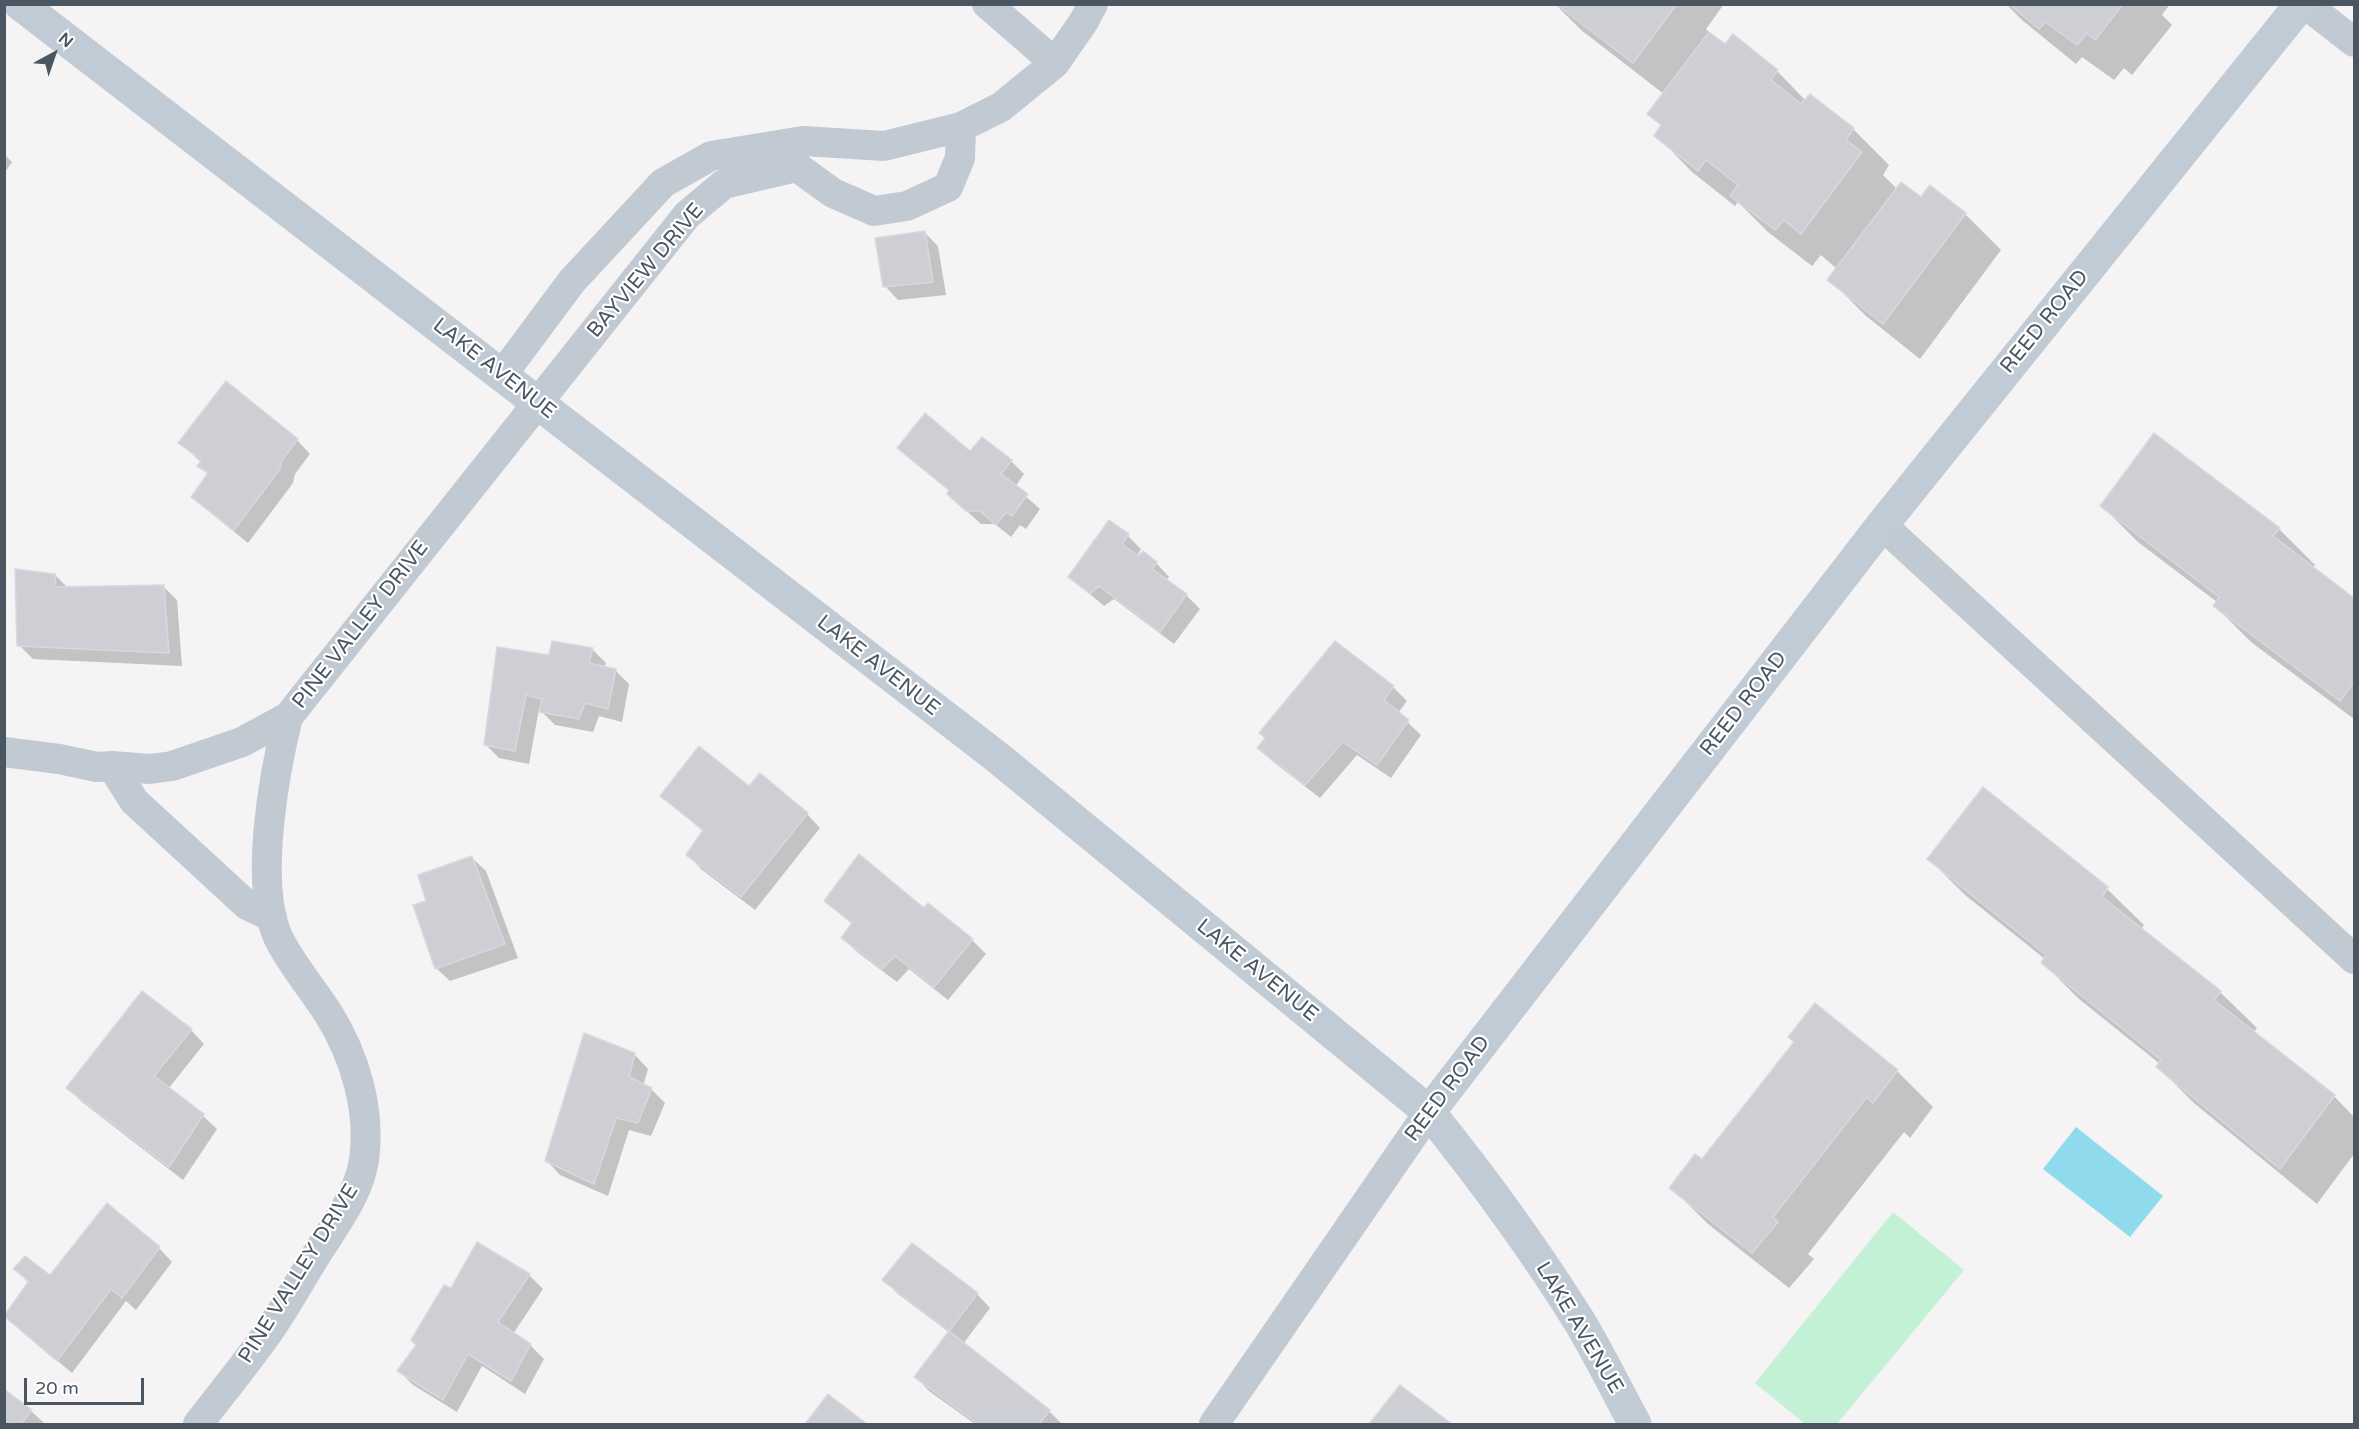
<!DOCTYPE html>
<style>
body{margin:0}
#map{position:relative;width:2359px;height:1429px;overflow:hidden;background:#f5f3f3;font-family:"Varela Round",sans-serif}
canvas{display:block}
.frame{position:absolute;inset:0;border:6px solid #4a5661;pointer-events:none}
.north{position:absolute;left:24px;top:24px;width:60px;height:60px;-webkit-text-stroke:4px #fff;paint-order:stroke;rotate:40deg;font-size:16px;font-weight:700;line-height:24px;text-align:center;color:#4a5661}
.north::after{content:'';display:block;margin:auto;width:21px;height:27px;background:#4a5661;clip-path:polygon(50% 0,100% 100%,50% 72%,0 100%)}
.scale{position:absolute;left:24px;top:1378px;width:120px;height:27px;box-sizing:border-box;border:3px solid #4a5661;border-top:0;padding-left:8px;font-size:18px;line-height:21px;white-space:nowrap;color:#4a5661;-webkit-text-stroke:4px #fff;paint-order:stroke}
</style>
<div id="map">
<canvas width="2359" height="1429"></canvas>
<div class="frame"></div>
<div class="north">N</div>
<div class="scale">20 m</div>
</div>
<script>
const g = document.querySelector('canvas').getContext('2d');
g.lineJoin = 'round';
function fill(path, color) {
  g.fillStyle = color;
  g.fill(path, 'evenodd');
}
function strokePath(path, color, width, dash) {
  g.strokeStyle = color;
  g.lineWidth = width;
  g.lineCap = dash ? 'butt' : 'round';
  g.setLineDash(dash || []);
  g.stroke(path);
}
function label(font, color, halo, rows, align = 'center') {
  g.font = font + ' "Varela Round",sans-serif';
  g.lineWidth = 4.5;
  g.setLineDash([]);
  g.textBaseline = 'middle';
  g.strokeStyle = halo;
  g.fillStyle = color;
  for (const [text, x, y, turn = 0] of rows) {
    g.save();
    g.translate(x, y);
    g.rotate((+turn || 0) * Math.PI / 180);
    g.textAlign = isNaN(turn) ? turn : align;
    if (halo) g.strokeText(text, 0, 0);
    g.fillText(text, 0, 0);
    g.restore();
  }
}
fill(new Path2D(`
 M1893 1212 1964 1270 1837 1424H1805L1755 1383Z`), '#c3f1d5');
fill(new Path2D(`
 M2076 1127 2163 1196 2130 1237 2043 1169Z`), '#90daee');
fill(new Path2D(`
 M1555 4H1724L1706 29 1715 38 1725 46 1777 71 1806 101 1853 129 1889 165 1883 175 1897 189 1965 214 2001 250 1920 359 1866 316 1829 279 1837 269 1821 255 1812 266 1768 232 1738 202 1735 206 1692 172 1656 135 1662 126 1649 114 1664 94 1581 30Z
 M2006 4H2170L2162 15 2172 25 2132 75 2124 68 2114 80 2082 57 2076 64 2022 20Z
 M4 154 12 162 4 174Z
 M924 232 938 246 946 295 898 300 885 286Z
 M297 440 310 454 295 474 293 483 248 543 207 510 193 496 209 475 199 465 202 463 180 443Z
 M899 448 971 453 1011 461 1024 474 1015 487 1040 509 1026 529 1020 525 1011 537 995 524H981L948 494 950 492Z
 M2102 506 2279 529 2315 565 2313 568 2354 600V719L2251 642 2215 606 2217 602 2138 542Z
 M1128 536 1141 549 1135 559 1156 563 1169 577 1166 581 1186 595 1200 609 1174 644 1114 599 1104 606 1070 577Z
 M55 575 68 588 163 586 177 600 182 666 33 659 19 645Z
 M592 649 606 663 604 668 615 670 629 684 622 722 599 716 593 732 555 725 539 709 529 764 499 758 485 744 550 656Z
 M1393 687 1407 701 1398 713 1421 735 1391 778 1357 755 1320 798 1272 761 1259 748 1267 739Z
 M749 788 807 814 820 828 755 910 701 869 688 855 704 832 662 796Z
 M1983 789 2107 889 2144 925 2141 929 2220 992 2257 1028 2253 1033 2334 1096 2354 1117V1154L2317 1204 2194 1103 2158 1067 2160 1064 2079 999 2043 963 2045 959 1965 895 1929 859Z
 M472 858 486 871 518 958 450 981 436 968Z
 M826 900 925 910 928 906 972 940 986 954 948 1000 909 969 897 982 857 952 843 938 853 925Z
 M191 1030 204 1044 168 1089 203 1116 217 1129 183 1180 82 1102 68 1088Z
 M585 1035 635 1055 648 1069 643 1086 651 1089 665 1103 651 1136 629 1130 608 1196 560 1175 547 1161Z
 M1897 1071 1933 1107 1910 1138 1904 1132 1808 1254 1814 1259 1789 1288 1708 1224 1671 1187 1702 1161Z
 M478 1244 529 1275 543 1289 513 1334 530 1345 544 1359 525 1394 482 1366 457 1412 413 1385 399 1371 452 1290Z
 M159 1248 172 1262 136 1310 126 1301 72 1373 20 1329 29 1283 15 1269 50 1277Z
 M884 1280 977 1294 990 1308 963 1344 1049 1411 1062 1424H975L929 1391 916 1377 950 1333 898 1294Z
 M1400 1387 1450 1424H1371Z
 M4 1391 31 1411 45 1424H4Z
 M828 1396 864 1424H807Z`), '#0003');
const building = new Path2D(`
 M1556 4H1677L1633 63Z
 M2009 4H2123L2095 40 2087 33 2077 45 2045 22 2039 29Z
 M1709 32 1725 44 1733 34 1778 70 1771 80 1801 104 1810 94 1854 128 1846 140 1862 152 1801 234 1784 220 1775 230 1730 196 1738 185 1706 160 1698 171 1654 136 1661 125 1647 114Z
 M1901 182 1921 197 1930 185 1966 213 1883 324 1827 280Z
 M925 231 933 282 883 287 875 238Z
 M226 381 298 439 282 460 280 469 234 530 191 497 208 473 197 466 202 460 178 443Z
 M925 413 970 451 982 437 1012 460 1001 474 1028 494 1012 516 1006 512 996 525 980 511H966L947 494 949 490 897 448Z
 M2154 433 2280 528 2273 536 2354 598V682L2340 701 2213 606 2219 597 2100 506Z
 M1109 520 1129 534 1122 544 1138 556 1143 551 1157 562 1152 569 1187 594 1160 632 1099 586 1090 594 1068 577Z
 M15 569 55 574 56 587 164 585 169 653 17 646Z
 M552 641 593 648 589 663 616 669 608 709 585 703 579 719 539 712 542 699 526 695 515 751 484 745 497 647 549 655Z
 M1335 641 1394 686 1384 700 1409 720 1377 765 1343 742 1305 785 1257 748 1265 738 1259 733Z
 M699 746 749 786 760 773 808 813 741 897 686 855 703 830 660 796Z
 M1983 787 2108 887 2102 897 2221 991 2214 1000 2335 1095 2280 1169 2156 1067 2161 1060 2041 963 2046 955 1927 859Z
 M859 854 924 908 928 903 973 939 934 987 895 956 882 969 841 938 852 923 824 901Z
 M472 856 505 944 435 969 413 905 426 901 418 875Z
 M142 991 192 1029 154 1076 204 1114 169 1167 66 1088Z
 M1815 1003 1898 1070 1873 1103 1867 1097 1773 1217 1778 1222 1752 1253 1669 1188 1695 1154 1702 1159 1739 1112 1794 1042 1788 1037Z
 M584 1033 635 1053 629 1077 652 1088 638 1123 616 1118 594 1184 545 1161Z
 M107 1203 160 1247 122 1298 111 1289 57 1361 4 1316 29 1281 13 1269 25 1256 50 1275Z
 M477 1242 530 1274 498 1322 531 1344 511 1381 468 1354 443 1400 397 1371 416 1345 411 1340 444 1285 451 1288Z
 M912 1243 978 1293 949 1331 882 1280Z
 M949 1331 1050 1410 1039 1424H978L914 1377Z
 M1400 1385 1452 1424H1369Z
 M4 1389 32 1410 21 1424H4Z
 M828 1394 867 1424H805Z`);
fill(building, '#cdcfd5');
strokePath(building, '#d7d9de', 1.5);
strokePath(new Path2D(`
 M987 4 1055 63
 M2305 4 2354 42
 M502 375 572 281 663 183 711 156 803 141 884 146 961 127 1001 107 1055 63 1084 21 1093 4
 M1882 525 2354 959
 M4 752 59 759 97 767 112 766 150 769 172 766 242 742 288 717
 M112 766 134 801 247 905 272 917
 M198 1424C221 1394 245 1365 267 1334 286 1307 302 1277 320 1249 337 1222 359 1193 364 1160 371 1110 355 1056 328 1013 312 988 291 964 278 937 254 883 274 774 288 717L687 215 724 184 797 167 833 193 874 211 907 206 948 187 960 158 961 127
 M1214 1424 1429 1112`), '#c1cad2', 30);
strokePath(new Path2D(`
 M20 4 997 757 1429 1112C1483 1179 1535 1250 1581 1324 1600 1356 1617 1391 1635 1424
 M1429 1112 1882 525 2301 4`), '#c1cbd6', 33);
label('21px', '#4a5661', '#fff', [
 ["BAYVIEW DRIVE",646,271,-50],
 ["REED ROAD",2045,322,-51],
 ["LAKE AVENUE",494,369,38],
 ["PINE VALLEY DRIVE",361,625,-52],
 ["LAKE AVENUE",878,666,38],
 ["REED ROAD",1744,704,-52],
 ["LAKE AVENUE",1257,971,39],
 ["REED ROAD",1448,1089,-53],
 ["PINE VALLEY DRIVE",299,1274,-58],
 ["LAKE AVENUE",1579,1328,59]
]);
</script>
